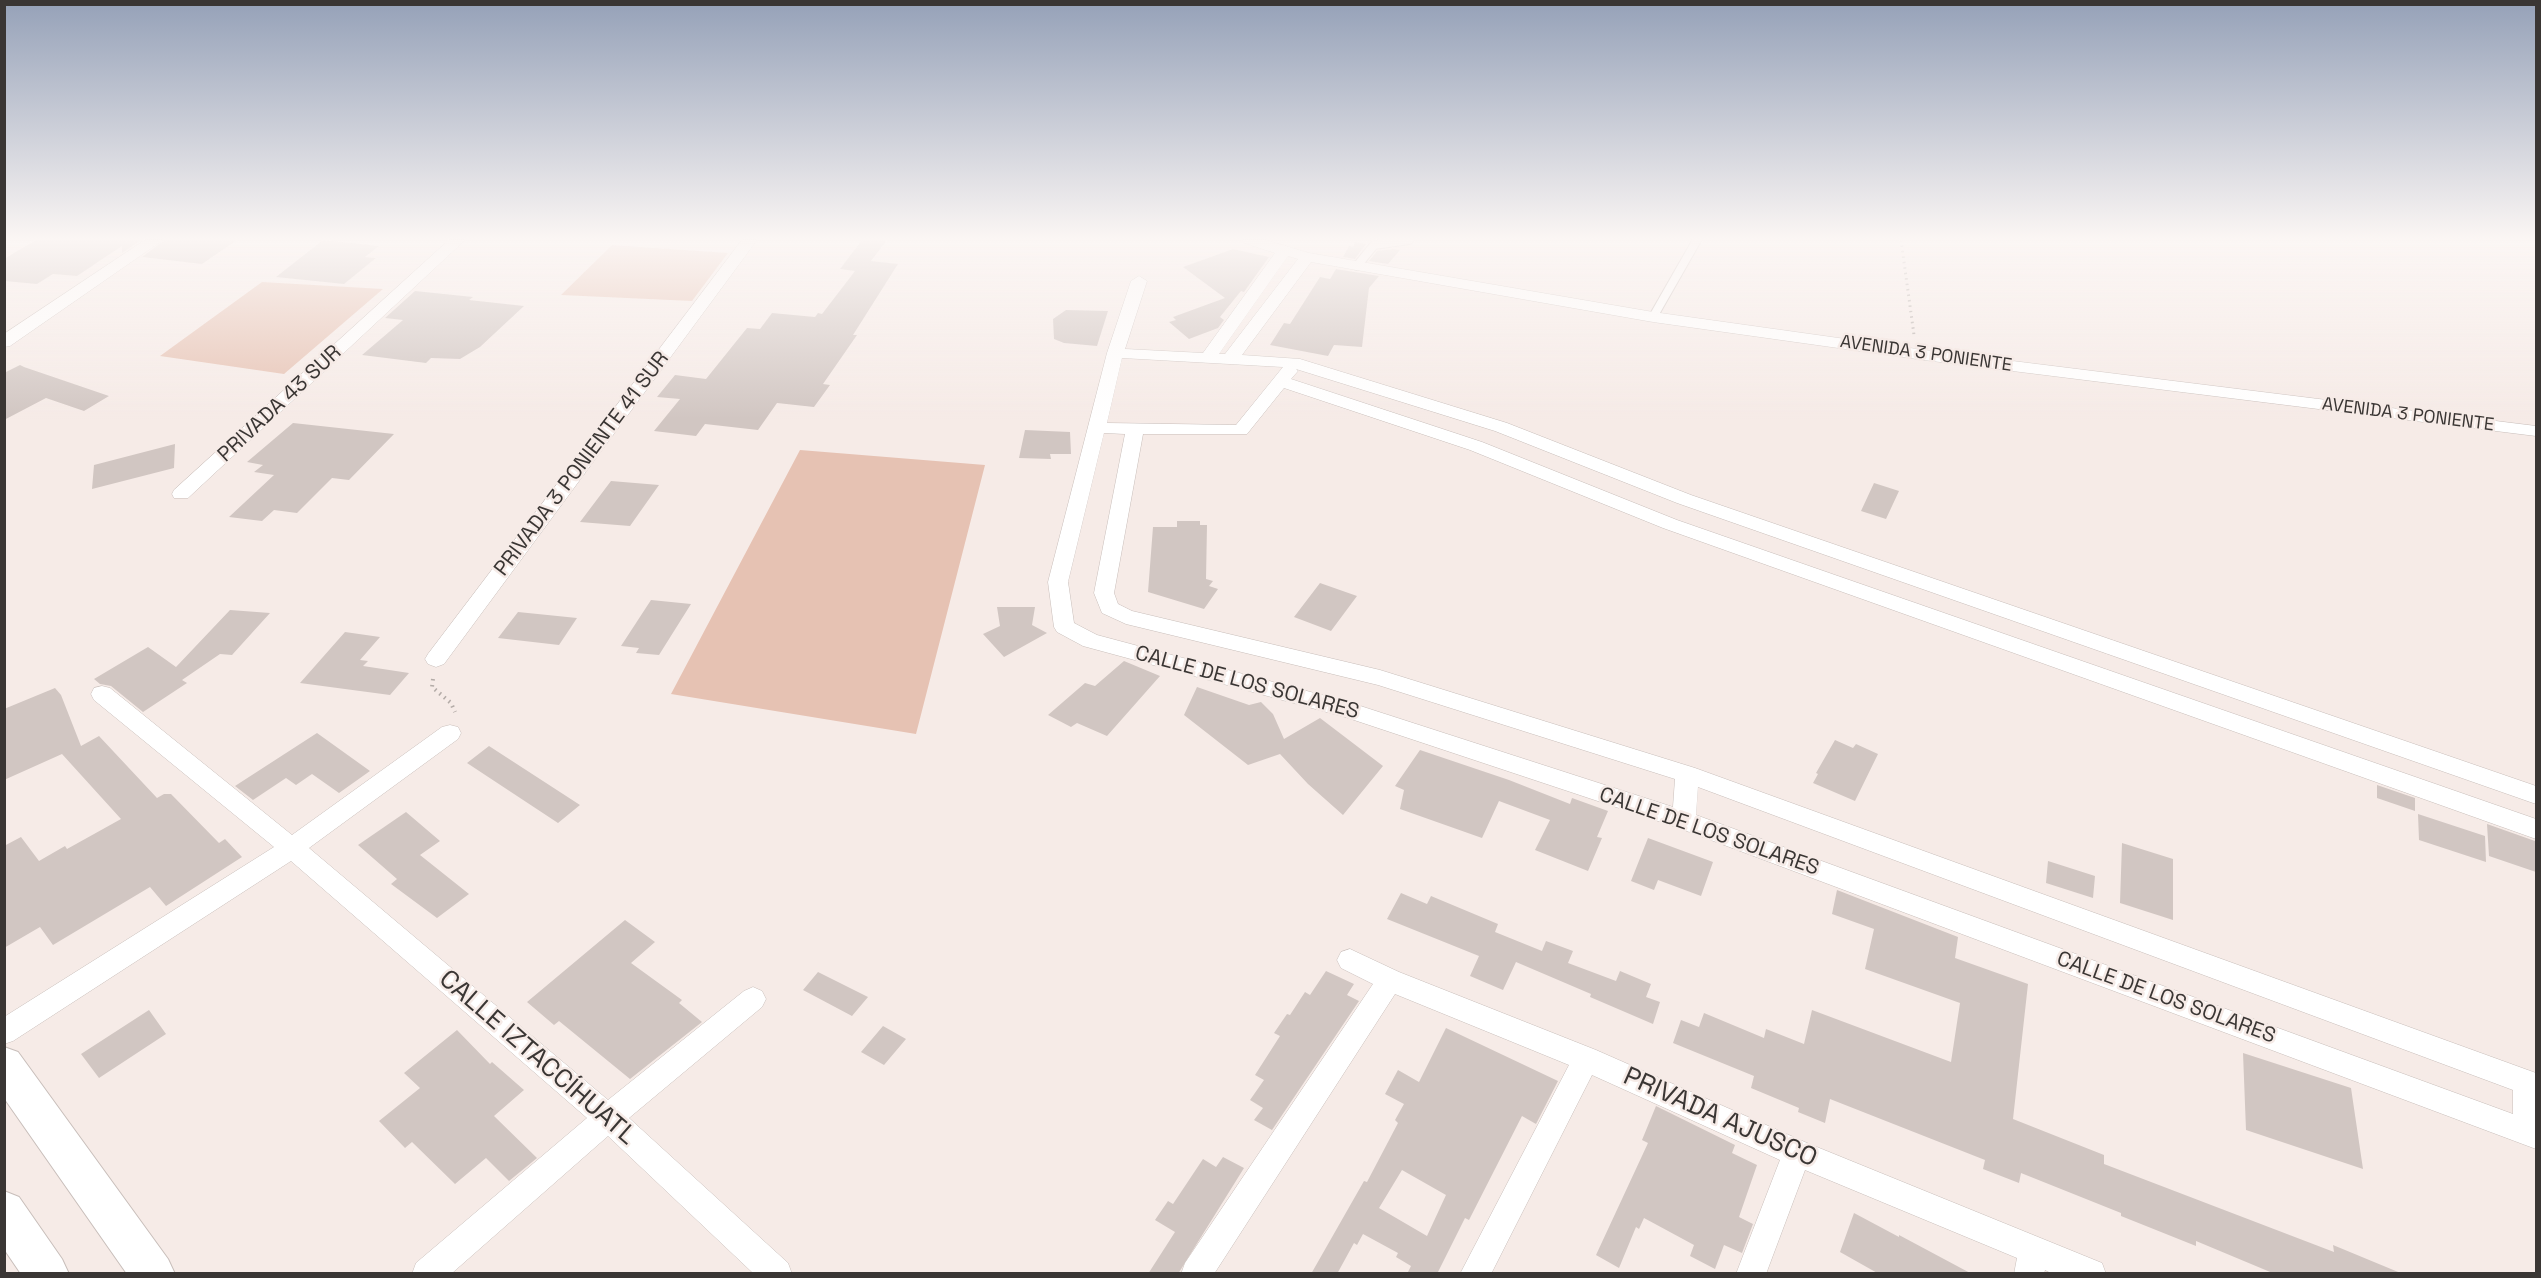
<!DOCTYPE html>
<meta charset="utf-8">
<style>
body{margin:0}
#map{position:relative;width:2541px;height:1278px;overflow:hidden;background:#f6ebe7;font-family:"Space Grotesk",sans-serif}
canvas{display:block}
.frame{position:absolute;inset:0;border:6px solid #3a3634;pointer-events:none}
</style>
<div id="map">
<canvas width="2541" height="1278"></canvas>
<div class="frame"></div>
</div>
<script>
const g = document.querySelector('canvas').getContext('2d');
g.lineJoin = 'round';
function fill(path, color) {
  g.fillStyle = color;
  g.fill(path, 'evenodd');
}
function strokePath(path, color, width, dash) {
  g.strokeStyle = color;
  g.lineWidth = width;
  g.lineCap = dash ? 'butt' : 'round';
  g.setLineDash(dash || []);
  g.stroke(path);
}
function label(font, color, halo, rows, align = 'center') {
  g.font = font + ' "Space Grotesk",sans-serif';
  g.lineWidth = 5;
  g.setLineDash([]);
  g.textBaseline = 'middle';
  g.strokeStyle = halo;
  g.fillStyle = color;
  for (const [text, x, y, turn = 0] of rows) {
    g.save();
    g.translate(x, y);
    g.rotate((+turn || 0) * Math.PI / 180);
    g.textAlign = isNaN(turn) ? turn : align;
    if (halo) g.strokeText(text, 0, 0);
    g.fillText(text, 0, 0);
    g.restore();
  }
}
fill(new Path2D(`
 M612 245 728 253 692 301 561 295Z
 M262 282 383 289 284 374 160 356Z
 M800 450 985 465 916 734 671 694Z`), '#e6c2b3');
fill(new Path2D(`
 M36 240H141L122 253V246L77 276 53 274 37 284 4 281V259Z
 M165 240H237L202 264 142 257Z
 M323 240 379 246 365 257 376 258 344 284 276 277Z
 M862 240H887L871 261 898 264 853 335H857L823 384 830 385 814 407 777 403 758 430 705 424 696 436 654 431 680 399 657 397 675 375 706 379 747 328 760 329 772 313 815 317 818 313 822 314 855 271 840 269Z
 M1355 242 1366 244 1355 259 1343 257 1349 246 1353 247Z
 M1233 249 1269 257 1244 292 1241 291 1220 317 1224 320 1218 328 1189 339 1169 322 1176 320 1173 317 1225 298 1183 267Z
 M1393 249 1400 250 1388 264 1369 261 1377 251Z
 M1336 269 1379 276 1369 288 1362 347 1334 345 1328 356 1270 345 1284 323 1290 324 1320 277 1330 279Z
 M415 291 473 297 469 300 524 306 480 347 460 359 431 358 426 363 362 355 403 320 385 318Z
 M1066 310 1108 311 1097 346 1064 343 1054 339 1053 319Z
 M20 365 24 367 109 396 84 411 46 398 4 420V373Z
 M293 423 394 434 349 480 332 478 297 513 274 510 262 521 229 517 274 475 254 472 263 465 247 462Z
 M1025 430 1070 432 1071 454H1050L1051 459 1019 458Z
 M175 444 174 468 92 489 94 465Z
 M611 481 659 485 630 526 580 522Z
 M1874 483 1899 491 1886 519 1861 511Z
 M1177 521H1200V525H1207L1206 579 1213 581 1209 586 1218 589 1204 609 1148 592 1153 527H1177Z
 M1320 583 1357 596 1331 631 1294 617Z
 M651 600 691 604 659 655 636 653 639 648 621 646Z
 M997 607H1035L1032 625 1047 633 1004 657 983 634 1000 626Z
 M230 610 270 613 232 655 220 654 182 680 187 683 143 712 111 686 100 684 94 679 148 647 176 667Z
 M518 612 577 618 559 645 498 638Z
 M345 632 380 637 360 660 368 661 363 666 409 673 390 695 300 683Z
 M1124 661 1160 676 1107 736 1077 723 1071 727 1048 715 1085 683 1095 686Z
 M1197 687 1249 705 1261 702 1273 714 1284 739 1320 718 1383 766 1343 815 1308 784 1280 754 1248 765 1184 715Z
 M55 688 61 695 81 746 99 736 157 798 164 794H171L219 843 225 839 242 857 166 906 150 887 53 945 40 927 4 948V846L21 837 39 861 65 846 67 849 121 819 62 754 4 780V709Z
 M317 733 370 771 339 793 312 774 296 785 286 778 253 800 235 786Z
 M1835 740 1853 748 1856 744 1878 754 1855 801 1813 783 1818 774 1816 773Z
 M489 746 580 805 558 823 467 763Z
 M1420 750 1509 780 1570 804 1572 798 1608 811 1597 837 1602 838 1588 871 1535 850 1550 820 1499 801 1482 838 1400 809 1404 790 1395 786Z
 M2377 785 2415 798V811L2377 798Z
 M406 812 440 841 420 855 469 894 437 918 391 884 397 879 358 845Z
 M2418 814 2485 836 2486 862 2419 840Z
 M2487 824 2535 841 2536 872 2489 856Z
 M1648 838 1713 862 1701 896 1658 880 1654 890 1631 881Z
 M2122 843 2173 859V920L2120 903Z
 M2048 861 2095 876 2093 898 2046 883Z
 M1837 890 1958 937 1955 958 2028 984 2013 1119 2104 1155V1164L2334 1252 2333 1245 2403 1274H2275L2196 1241V1246L2121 1216V1213L2021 1173 2019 1183 1983 1169 1985 1160 1830 1099 1825 1123 1798 1112 1799 1108 1751 1088 1754 1076 1673 1043 1681 1020 1699 1027 1704 1013 1764 1038 1766 1029 1804 1044 1812 1010 1951 1062 1960 1003 1865 969 1874 929 1832 914Z
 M1401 893 1427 904 1431 896 1498 924 1495 932 1542 951 1546 941 1573 951 1568 963 1616 981 1620 971 1651 984 1646 997 1660 1002 1653 1024 1590 997 1591 994 1516 962 1503 990 1470 976 1479 956 1387 919Z
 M625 920 655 942 631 963 682 1000 679 1003 702 1022 630 1079 559 1021 554 1025 527 1002Z
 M1326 971 1354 984 1347 995 1359 1001 1272 1130 1254 1120 1263 1108 1250 1100 1264 1080 1255 1075 1280 1036 1274 1033 1287 1014 1290 1015 1305 992 1310 995Z
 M818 972 868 997 852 1016 803 990Z
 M149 1010 166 1034 99 1078 81 1054Z
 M883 1026 906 1039 884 1065 861 1052Z
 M1446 1028 1558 1081 1536 1124 1522 1116 1469 1220 1465 1218 1437 1274H1407L1411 1266 1396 1257 1398 1253 1363 1234 1357 1245 1354 1243 1337 1274H1311L1364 1181 1367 1182 1398 1123 1395 1120 1404 1104 1385 1094 1398 1070 1419 1082ZM1402 1170 1446 1195 1427 1236 1379 1208Z
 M457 1030 490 1064 492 1062 524 1090 494 1116 537 1158 509 1181 486 1158 455 1184 412 1142 405 1148 379 1121 420 1088 404 1073Z
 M2243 1053 2351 1088 2363 1169 2246 1130Z
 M1656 1106 1735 1145 1732 1153 1757 1165 1739 1217 1753 1224 1742 1253 1724 1245 1715 1269 1690 1256 1694 1245 1644 1218 1639 1229 1636 1227 1619 1268 1596 1255 1648 1143 1642 1140Z
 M1223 1157 1244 1168 1178 1274H1148L1175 1232 1155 1220 1168 1201 1173 1204 1203 1159 1216 1167Z
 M1854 1213 1899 1237V1235L1972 1274H1879L1840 1252Z`), '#d1c6c2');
const service = new Path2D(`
 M1357 266 1374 245 1409 240
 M1653 317 1697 240`);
const minor = new Path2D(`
 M145 240H163L10 346 4 347V334Z
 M449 240H465L188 498H174L172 494 174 490Z
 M742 240H757L444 664 436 667 428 664 425 659 428 654Z
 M1242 240H1266L1309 253 1653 312 1924 350 2536 426V436L1924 360 1653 322 1311 262 1242 355 1300 359 1507 423 1691 495 2536 786V804L1677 503 1495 431 1296 369 1298 371 1291 379 1482 442 1677 520 2536 819V839L1663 528 1470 450 1284 388 1247 434H1143L1114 593 1118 604 1132 611 1380 670 1695 768 2536 1073V1149L1676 827 1345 717 1083 646 1057 632 1054 627 1048 582 1107 353 1131 281 1139 276 1147 281 1125 349 1203 353 1275 253 1244 243ZM1288 256 1298 259 1225 354H1219ZM1122 358 1283 367 1236 425 1107 423ZM1104 433 1125 434 1094 593 1102 613 1126 624 1378 685 1675 779 1673 807 1348 702 1097 635 1074 623 1068 582ZM1698 787 2513 1090V1114L1696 815Z
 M102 686 110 688 292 835 442 727 450 725 458 727 461 733 458 739 309 848 608 1100 744 991 753 987 762 991 766 999 762 1007 629 1118 788 1263 792 1274H754L608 1136 451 1274H412L416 1263 587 1118 291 861 13 1041 4 1044V1017L274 847 94 700 91 694 94 688Z
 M1350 949 1399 972 1596 1050 1807 1143 2102 1263 2106 1274H2053L2045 1270 2044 1274H2014L2017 1258 1805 1170 1766 1274H1736L1780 1160 1592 1075 1491 1274H1460L1569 1065 1395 994 1214 1274H1181L1185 1263 1373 984 1341 968 1337 960 1341 952Z`);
const secondary = new Path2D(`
 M4 1047 18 1052 168 1259 175 1274H127L4 1098Z
 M4 1191 19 1197 62 1259 69 1274H21L4 1249Z`);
strokePath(service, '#c8beba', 10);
strokePath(minor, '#c8beba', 1);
strokePath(secondary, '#c8beba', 2);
strokePath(new Path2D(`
 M1901 240 1914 335`), '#b3aba7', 3, [1.5, 4]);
strokePath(new Path2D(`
 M433 679 432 687 451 703 455 712`), '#b3aba7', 4, [1.5, 4.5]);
strokePath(service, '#fff', 8);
fill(minor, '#fff');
fill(secondary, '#fff');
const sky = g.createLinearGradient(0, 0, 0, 419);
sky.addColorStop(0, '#95a1b8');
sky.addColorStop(0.57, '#fbf6f4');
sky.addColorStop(1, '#fbf6f400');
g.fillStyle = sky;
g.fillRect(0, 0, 2541, 419);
label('18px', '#3a3634', '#f6ebe7', [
 ["AVENIDA 3 PONIENTE",1926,354,8],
 ["AVENIDA 3 PONIENTE",2408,415,7]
]);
label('21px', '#3a3634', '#f6ebe7', [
 ["PRIVADA 43 SUR",280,404,-43],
 ["PRIVADA 3 PONIENTE 41 SUR",582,464,-53],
 ["CALLE DE LOS SOLARES",1247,683,15],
 ["CALLE DE LOS SOLARES",1709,832,19],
 ["CALLE DE LOS SOLARES",2166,998,20]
]);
label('26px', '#3a3634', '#f6ebe7', [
 ["CALLE IZTACCÍHUATL",537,1058,41],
 ["PRIVADA AJUSCO",1720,1118,24]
]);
</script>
